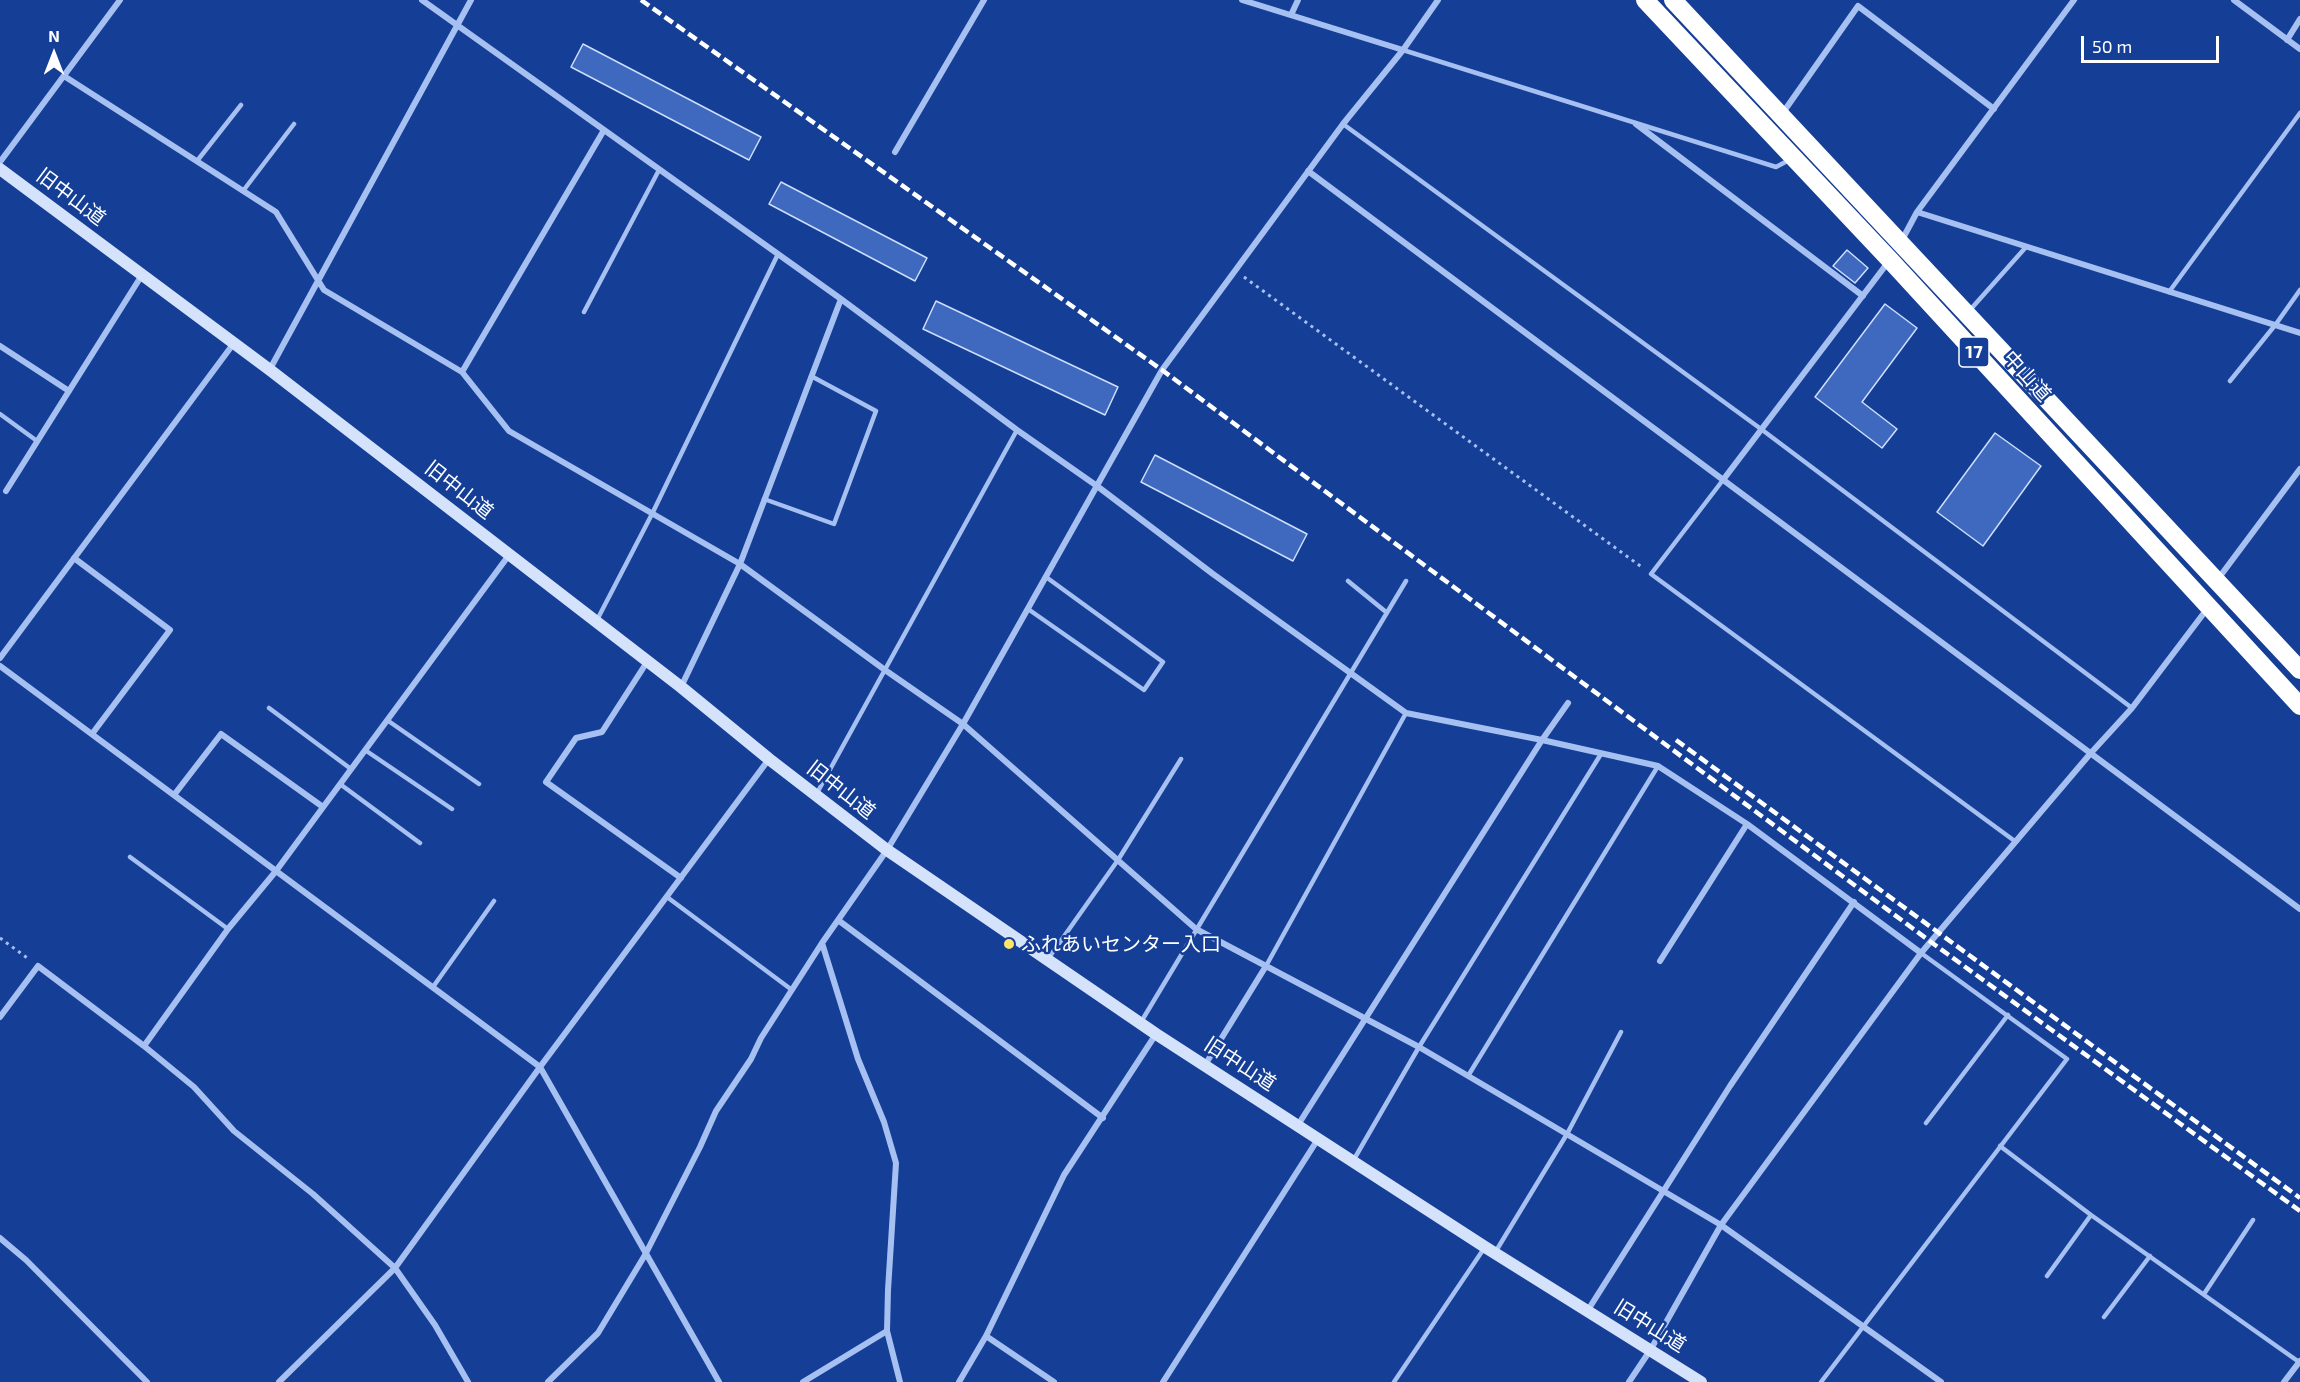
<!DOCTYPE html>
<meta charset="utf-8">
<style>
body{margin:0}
#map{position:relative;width:2300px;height:1382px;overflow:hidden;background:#153f96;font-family:"Exo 2",sans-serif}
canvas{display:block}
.north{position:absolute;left:24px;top:24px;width:60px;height:60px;-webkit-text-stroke:4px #153f96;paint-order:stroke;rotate:0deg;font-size:16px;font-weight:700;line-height:24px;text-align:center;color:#fff}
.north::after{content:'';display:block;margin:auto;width:21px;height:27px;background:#fff;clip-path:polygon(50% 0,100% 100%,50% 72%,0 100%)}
.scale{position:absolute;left:2081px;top:36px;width:138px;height:27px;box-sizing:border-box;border:3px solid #fff;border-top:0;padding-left:8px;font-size:18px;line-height:21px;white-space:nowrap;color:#fff;-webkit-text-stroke:4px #153f96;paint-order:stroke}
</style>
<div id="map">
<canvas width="2300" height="1382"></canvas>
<div class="north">N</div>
<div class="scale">50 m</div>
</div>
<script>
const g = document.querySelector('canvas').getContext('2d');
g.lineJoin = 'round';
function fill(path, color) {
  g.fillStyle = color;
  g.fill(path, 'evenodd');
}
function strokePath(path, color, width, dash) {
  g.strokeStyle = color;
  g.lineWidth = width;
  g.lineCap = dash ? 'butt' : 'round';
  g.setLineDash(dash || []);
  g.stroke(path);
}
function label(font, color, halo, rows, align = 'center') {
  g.font = font + ' "Exo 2","Noto Sans JP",sans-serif';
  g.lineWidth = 5;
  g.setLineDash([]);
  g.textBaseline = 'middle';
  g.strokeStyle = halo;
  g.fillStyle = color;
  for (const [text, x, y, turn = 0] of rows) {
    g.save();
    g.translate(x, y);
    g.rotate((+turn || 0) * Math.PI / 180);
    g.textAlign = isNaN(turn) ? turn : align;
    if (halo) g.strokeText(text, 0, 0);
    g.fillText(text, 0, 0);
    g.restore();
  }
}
const building = new Path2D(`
 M583 44 761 137 749 160 571 67Z
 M781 182 927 258 915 281 769 204Z
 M1847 250 1868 268 1855 283 1833 266Z
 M936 301 1118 387 1105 415 923 329Z
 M1885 304 1917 328 1862 402 1897 429 1882 448 1815 397Z
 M1995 433 2041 466 1983 546 1937 512Z
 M1155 455 1307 534 1293 561 1141 482Z`);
fill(building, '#3e69be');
strokePath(building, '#cedefc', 1.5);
strokePath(new Path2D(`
 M1244 277 1643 568
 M0 938 30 960`), '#a7c0f2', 3, [3, 4.5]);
strokePath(new Path2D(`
 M1403 50 1776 167 1791 159
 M1343 124 1761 429 2132 708
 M197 161 241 105
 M243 191 294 124
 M2169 292 2300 113
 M1970 310 2026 247
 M584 312 659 170
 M2230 381 2276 324 2300 290
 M0 414 37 441
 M1723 480 1651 574 2016 842
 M764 499 834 524 876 411 811 376
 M1348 581 1386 612
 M1028 609 1144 690 1163 662 1046 577
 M597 620 652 514 778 254
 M269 708 351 769
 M387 720 479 784
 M365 750 452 809
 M340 784 420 843
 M817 793 1017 430
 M130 857 228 929
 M667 897 792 990
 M1048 959 1118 860 1181 759
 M1266 966 1406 713
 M433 987 494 901
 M1141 1022 1406 581
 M1468 1076 1658 766
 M1926 1123 2008 1015
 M2000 1146 2091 1215 2299 1362
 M1353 1161 1419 1047 1601 754
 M1496 1251 1567 1134 1621 1032
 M2047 1276 2091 1215
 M2204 1294 2253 1220
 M2104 1317 2150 1256
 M1394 1382 1485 1247
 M1821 1382 2067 1059 1921 953`), '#a7c0f2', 4.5);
strokePath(new Path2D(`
 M422 0 841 299 1017 430 1097 486 1213 574 1406 713 1542 740 1298 1125
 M1242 0 1403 50
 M2234 0 2300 49
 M1291 15 1298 0
 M2287 40 2300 19
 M64 76 276 212 324 290 462 372 509 431 740 564 885 670 963 724 1196 929 1419 1047 1721 1225 1941 1382
 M1782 114 1858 6 1994 109
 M1636 124 1863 296
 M895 152 984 0
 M0 162 120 0
 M1308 171 2300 909
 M1917 212 2300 333
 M1902 240 1917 212 2074 0
 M0 346 69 391
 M270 369 471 0
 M462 372 604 130
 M1723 480 1889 261
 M6 491 142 275
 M74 558 170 630 92 734
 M2218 579 2300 469
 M0 658 234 343
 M647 662 602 732 576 738 546 782 681 878
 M0 666 540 1067 719 1382
 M681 687 740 564 841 299
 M1568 703 1542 740 1658 766 1747 824 1921 953
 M174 795 221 734 323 807
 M838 920 1103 1118
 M822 943 858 1059 884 1122 896 1163 888 1290 887 1331 900 1382
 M1660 961 1747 824
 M0 1017 38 966 144 1046 194 1087 234 1131 313 1194 395 1268 435 1325 468 1382
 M144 1046 228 929 276 871 509 555
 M1205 1065 1266 966
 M0 1238 26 1260 147 1382
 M1588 1310 1730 1086 1854 902
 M986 1336 1054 1382
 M279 1382 395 1268 540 1067 769 759
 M548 1382 598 1333 645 1255 700 1147 716 1111 751 1059 761 1038 822 943 887 850 963 724 1162 370 1343 124 1403 50 1438 0
 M803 1382 887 1331
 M959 1382 986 1336 1064 1175 1156 1034
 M1163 1382 1318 1139
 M1629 1382 1651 1349 1721 1225 1921 953 2090 754 2132 708 2207 609
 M2284 1382 2300 1361`), '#a7c0f2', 6);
strokePath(new Path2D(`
 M0 169 270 370 681 687 769 759 887 850 1156 1034 1485 1247 1701 1382`), '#d5e2fc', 12);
strokePath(new Path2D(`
 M1645 0 1890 260 2300 706
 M1673 0 2300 670`), '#fff', 18);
strokePath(new Path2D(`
 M641 0 1162 370 1931 942 2300 1211
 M1676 740 2300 1198`), '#fff', 4.5, [10, 4.5]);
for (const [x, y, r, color] of [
 [1009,944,6,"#ffe567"]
]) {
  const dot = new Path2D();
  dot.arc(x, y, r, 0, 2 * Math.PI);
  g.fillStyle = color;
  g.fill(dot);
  strokePath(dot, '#153f96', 2);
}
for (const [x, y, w] of [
 [1974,352,30]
]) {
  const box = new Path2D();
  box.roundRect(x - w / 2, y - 15, w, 30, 4.5);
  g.fillStyle = '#153f96';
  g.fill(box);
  strokePath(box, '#fff', 1.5);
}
label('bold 18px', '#fff', null, [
 ["17",1974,352]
]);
label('20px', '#fff', '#153f96', [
 ["旧中山道",71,197,37],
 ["中山道",2027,376,48],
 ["旧中山道",459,490,38],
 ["旧中山道",841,790,38],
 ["旧中山道",1240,1064,33],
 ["旧中山道",1650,1326,32]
]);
label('20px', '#fff', '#153f96', [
 ["ふれあいセンター入口",1021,944]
], 'left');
</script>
